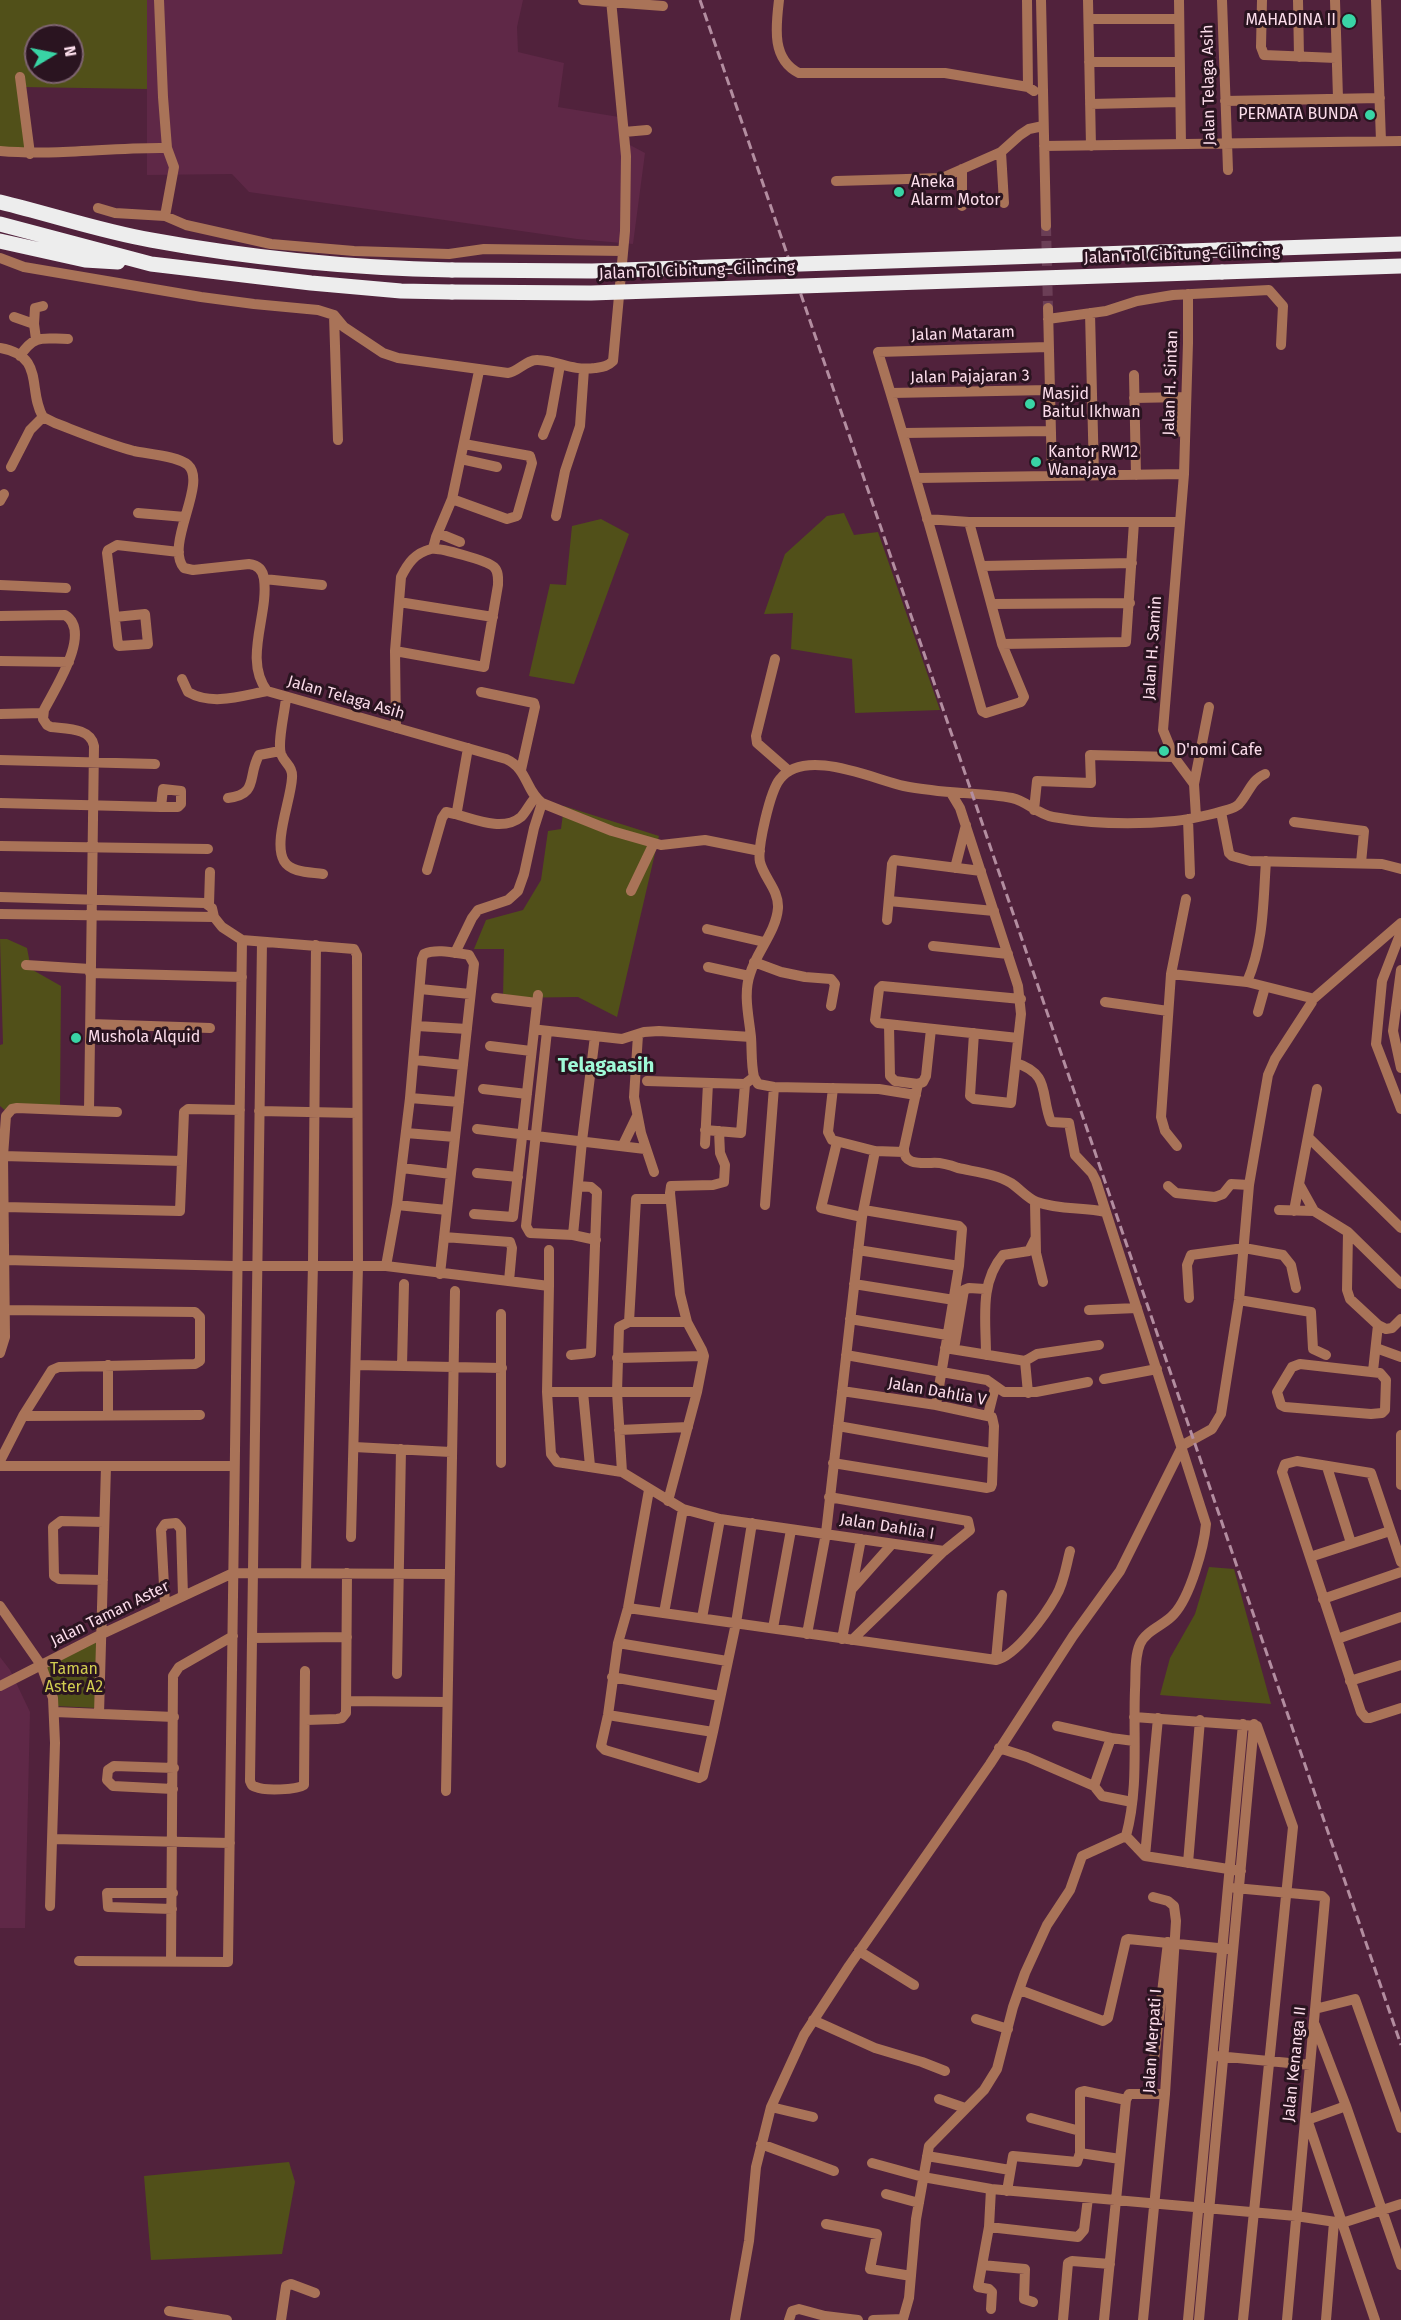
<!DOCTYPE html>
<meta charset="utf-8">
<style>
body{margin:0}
#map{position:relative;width:1401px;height:2320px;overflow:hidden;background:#51223c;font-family:"Fira Sans",sans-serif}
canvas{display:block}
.north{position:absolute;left:24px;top:24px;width:60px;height:60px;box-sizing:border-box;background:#2a1420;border:2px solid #7e6471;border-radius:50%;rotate:80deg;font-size:16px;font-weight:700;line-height:24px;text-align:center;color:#fcddeb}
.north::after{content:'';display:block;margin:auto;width:21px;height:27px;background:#39d4a5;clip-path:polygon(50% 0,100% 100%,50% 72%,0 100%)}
</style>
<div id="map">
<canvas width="1401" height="2320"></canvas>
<div class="north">N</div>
</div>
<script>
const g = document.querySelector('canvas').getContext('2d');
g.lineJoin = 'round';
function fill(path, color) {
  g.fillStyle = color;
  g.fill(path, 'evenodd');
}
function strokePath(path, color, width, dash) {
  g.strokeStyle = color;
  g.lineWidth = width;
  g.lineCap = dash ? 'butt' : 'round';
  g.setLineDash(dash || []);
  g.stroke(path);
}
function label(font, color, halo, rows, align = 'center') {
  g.font = font + ' "Fira Sans",sans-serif';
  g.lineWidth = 6;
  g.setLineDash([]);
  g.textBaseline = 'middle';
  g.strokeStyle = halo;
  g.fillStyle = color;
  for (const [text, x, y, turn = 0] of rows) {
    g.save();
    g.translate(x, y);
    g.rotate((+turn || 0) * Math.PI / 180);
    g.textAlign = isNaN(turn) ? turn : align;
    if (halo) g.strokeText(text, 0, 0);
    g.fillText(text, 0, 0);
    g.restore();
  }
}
fill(new Path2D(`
 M147 0H523L517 27 518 52 564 63 558 107 625 118 630 145 645 153 633 244 577 239 249 192 232 174 147 175Z
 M0 1657 10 1670 30 1712 25 1928H0Z`), '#5f2847');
fill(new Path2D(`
 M0 0H147V89L22 87 31 155 0 153ZM36 36H72V72H36Z
 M844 513 854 535 878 532 940 710 855 713 852 659 791 649 793 613 764 614 785 554 827 516Z
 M601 519 629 534 574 684 529 676 550 584 566 585 572 526Z
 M564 806 659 836 617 1017 578 997 503 998 504 949H474L486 920 523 910 541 880 548 831 561 829Z
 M0 939H7L27 948 31 969 61 986 60 1105 8 1113 0 1106V1045L3 1044Z
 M1209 1567 1234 1569 1271 1704 1160 1695 1170 1658 1195 1614Z
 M100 1636 97 1708 55 1706 43 1666Z
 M289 2162 295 2182 282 2254 151 2260 144 2176Z`), '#515019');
strokePath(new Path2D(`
 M1046 226 1048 308`), '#6b3e56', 10, [10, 5]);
strokePath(new Path2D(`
 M159 0 163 97 167 148 174 167 165 216
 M583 0 663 6
 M779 0C776 26 771 59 799 73H945L1028 87
 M1027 0 1028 87 1034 91
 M1041 0 1046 226
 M1088 0 1091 146
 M1179 0 1181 144
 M1222 0 1228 170
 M1262 0 1261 47 1264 55 1336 58
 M1298 0 1299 57
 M1335 0 1338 98
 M1376 0 1381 141
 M1089 19H1179
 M1089 62H1179
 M20 77 30 154
 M1225 101 1380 98
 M1090 104 1180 102
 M624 132 647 130
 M1044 146 1401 141
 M0 151C56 156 111 147 167 148
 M1001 152 1004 203
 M962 169V206
 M836 181 942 178 1001 152 1020 135 1029 129 1043 126
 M98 208 115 213 165 216 186 225 271 244 354 251 449 254 484 249 623 251
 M0 258 24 267 201 297 254 304 318 310 334 315 344 327 383 353 398 358 508 373C518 372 527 359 538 360 560 361 570 371 595 368 602 367 607 367 613 361L625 231 626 156 611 0
 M1188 294V343L1184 474 1163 730 1174 757 1194 784 1196 817
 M1048 308 1052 475
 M1090 313 1094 475
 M334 315 338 440
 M14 317 34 324 36 339
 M1048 319 1106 311 1137 301 1173 295 1269 290 1283 306 1281 345
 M34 324 35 308 43 306
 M0 348C46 356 27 390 43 417L55 423C81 433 107 444 134 451 148 454 178 456 188 465 208 483 164 545 184 568L193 570 249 564C258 565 263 570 264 579 269 615 243 659 267 691L506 759C528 769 525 790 542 803L612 831 661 845 705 840 760 851
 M20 356C35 333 44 339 68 339
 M1134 375 1136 475
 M891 393 1049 390
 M1134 398 1185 397
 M1178 398V432
 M904 433 1049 431
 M543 435 551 415 560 365
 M461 459 497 467
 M11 467 30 430 43 417
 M917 478 1184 474
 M452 499 507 519 517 516 532 463 530 456 464 444
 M0 501 4 494
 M138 513 185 517
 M556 516 565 471 580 426 584 369
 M927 519 969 522H1178
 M969 522 1002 644 1024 697 1021 702 986 713 982 711C948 591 915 471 878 352L1048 347
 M438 533 460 542
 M433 548 436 537 452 499 479 371
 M982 566 1132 563
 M264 579 322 585
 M0 585 66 588
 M399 602 493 617
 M992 604 1130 603
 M0 616 65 615C93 632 54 690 44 710L43 719 47 725 51 727C67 729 91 728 94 746L89 1111 17 1108 12 1109 6 1116 3 1156 5 1337 0 1353
 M115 617 145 614 148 644 119 646 118 645 107 553 108 550 117 545 179 552
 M1002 644 1126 642 1134 522
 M395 651 484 667 498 585C498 579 499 572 494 567 488 561 439 547 431 549 415 553 408 563 401 577L395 651 396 728
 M775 659 756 736 757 743 789 771
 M0 661 69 662
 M182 679 188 692C212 706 241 696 267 691
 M481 692 534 703 535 707 521 770
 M286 698C285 711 277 743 281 754 285 764 293 766 292 778 291 800 273 842 284 861 291 873 311 872 323 874
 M0 714 43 713
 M0 760 155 764
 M1194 784 1209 707
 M951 793 960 808 1018 986 1021 1014 1011 1103 974 1099 970 1096 974 1033
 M228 798C259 794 247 777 259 755L280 751
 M0 803 161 807H178L181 804V791L163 789 161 807
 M1034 810 1037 781 1091 783 1090 755 1174 757
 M1221 812 1229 853 1232 856 1250 861 1382 864 1401 869
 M455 814C474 819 503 832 521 817 526 812 530 803 535 798
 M1188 819 1190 874
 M1294 822 1364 831 1361 863
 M0 846 208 849
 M955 868 966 825
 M427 870 442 818 446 812 455 814 457 811 468 748
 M631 891 654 843
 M0 897 205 903 212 908 214 917 222 927 242 940 354 949 357 955 358 1266 351 1537
 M889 901 994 911
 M209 904 210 872
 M0 914 214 917
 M887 920 892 864 894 860 981 871
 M707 929 764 942
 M1401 932 1382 981 1376 1044 1401 1109
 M262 942 250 1781C252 1785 251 1786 256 1787 264 1791 297 1790 304 1785L305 1671
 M933 946 1008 954
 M455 953 472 918 478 910 508 900 518 891 524 874 534 828 542 803
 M754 962 781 972 805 977 831 979 835 984 831 1006
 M26 965 90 969
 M708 967 749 976
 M1401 970 1393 1031 1401 1068
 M90 973 242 977
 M1171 974 1186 899
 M1247 982C1264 942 1263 904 1266 861
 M420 989 470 994
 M496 998 537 1003
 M1312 1000 1401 923
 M1105 1002 1168 1011
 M1258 1012 1265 987
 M91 1024 210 1028
 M889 1025 890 1076 895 1081 918 1084
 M417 1026 467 1029
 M931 1029 926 1076 923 1082 918 1084 904 1148C903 1165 920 1163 931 1163 940 1162 950 1165 958 1168 976 1172 996 1174 1011 1183 1020 1189 1028 1199 1037 1202 1059 1210 1083 1207 1106 1212
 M540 1030 622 1039 644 1032 659 1031 751 1037
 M547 1031 526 1226 530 1233 573 1235 582 1141 595 1036
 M638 1035 634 1097 641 1133 654 1172
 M1018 1038 878 1023 875 1020 879 989 882 986 1021 999
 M490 1046 531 1051
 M415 1060 463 1065
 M1016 1063C1051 1074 1040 1095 1051 1122L1069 1123 1075 1155 1092 1173 1096 1181 1206 1524C1204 1547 1190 1597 1174 1614 1165 1625 1146 1630 1140 1644 1134 1658 1136 1675 1135 1690 1133 1738 1139 1788 1126 1836L1145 1856 1241 1871
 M647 1081 745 1084 754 1077
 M833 1088 828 1132 832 1140 875 1151 904 1152
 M483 1089 527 1094
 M1317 1089 1299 1184 1314 1211 1348 1232 1347 1290 1350 1299 1378 1325 1373 1371
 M916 1095 879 1089 774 1087 758 1084 754 1077C751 1064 752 1051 751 1037 749 1017 743 994 750 974 757 951 776 932 778 908 779 890 764 878 760 862 757 848 770 791 780 779 805 747 873 779 904 786 913 788 922 789 931 790 958 794 986 793 1012 798 1027 801 1037 814 1053 817 1093 824 1134 825 1175 821 1185 820 1234 811 1239 804 1249 793 1251 780 1265 774
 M410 1098 459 1102
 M89 1111 117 1112
 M259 1111 357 1113
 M477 1129 645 1149
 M705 1130 741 1133 745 1084
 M406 1133 455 1137
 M1308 1137 1401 1228
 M837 1142 821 1208 862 1217
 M705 1144 708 1083
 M623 1145 637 1116
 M3 1156 182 1161
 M402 1168 451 1174
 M477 1173 518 1177
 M1168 1186 1176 1193 1215 1197 1223 1194 1231 1184 1249 1185
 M1035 1202 1036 1253 1043 1282
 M397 1205 447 1210
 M765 1205 774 1087
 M4 1207 180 1211 184 1112 188 1109 240 1110
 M864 1210 959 1226 962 1229 959 1266 936 1405
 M1279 1210 1314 1211
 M1294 1211 1299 1184
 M474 1214 513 1217 538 995
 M1348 1232 1401 1284
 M573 1235 596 1240
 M444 1237 510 1242 512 1248 509 1281
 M858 1250 959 1266
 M6 1260 233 1266H386L549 1286 547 1392 551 1454 557 1462 622 1472 683 1509 720 1519 944 1551
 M386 1266 397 1205 410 1098 422 959 424 954C437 948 455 953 469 955L474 964 440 1274
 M854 1284 954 1300
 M549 1286V1250
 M1189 1298 1187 1265 1191 1255 1244 1248 1283 1255 1291 1265 1296 1288
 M1239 1300 1311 1312 1313 1349 1326 1355
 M1089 1310 1137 1308
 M850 1319 947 1335
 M629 1322 636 1199H670
 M1378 1325 1386 1329 1392 1328 1401 1319
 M945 1348 1025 1361 1028 1393
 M1376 1348 1401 1357
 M954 1349 964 1290 969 1288 985 1289
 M571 1355 591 1353 597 1192 591 1187 578 1186
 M846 1355 987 1380 1004 1392H1036L1088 1382
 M986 1355C986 1320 979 1283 1003 1255L1029 1251 1035 1239
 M617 1358 704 1356
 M1025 1361 1037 1354 1099 1345
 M1300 1364 1380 1373 1386 1380 1385 1410 1382 1413 1371 1414 1285 1407 1281 1405 1277 1392 1292 1367Z
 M108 1365V1416
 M356 1365 502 1368
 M402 1366 404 1284
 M1104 1379 1157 1369
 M547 1392H697
 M583 1392 590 1466
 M988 1415 995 1387
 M23 1416 200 1415
 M838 1426 991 1453
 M619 1430 688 1427
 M1401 1435V1485
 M354 1447 451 1452
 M0 1461 23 1416 52 1370 59 1367 195 1364 200 1361V1317L195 1312 5 1310
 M501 1463V1314
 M833 1463 987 1488 991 1487 992 1484 994 1426 992 1417 936 1405 842 1391
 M0 1466H234
 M1327 1467 1351 1543
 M622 1472 617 1392 619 1327 629 1322H687
 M649 1490 628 1608 618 1643 608 1715 601 1746 605 1750 699 1778 703 1776 713 1732
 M829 1497 968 1521 970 1530 944 1551 852 1640
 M668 1501 697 1392 704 1356 702 1350 687 1322 680 1294 670 1193 671 1186 713 1185 724 1182 725 1165 720 1153 719 1131
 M1310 1557 1390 1531
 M1401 1562 1371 1473 1297 1461 1285 1464 1282 1472 1361 1712 1366 1718H1370L1401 1708
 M306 1573 313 1263 316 945
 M103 1580 59 1579 54 1576 53 1527 61 1521 104 1522
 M852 1589 892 1544
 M1323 1599 1401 1572
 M165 1604 161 1530 165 1524 176 1523 181 1529 183 1596
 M0 1606 41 1665 53 1698 55 1743 50 1906
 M628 1608 996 1660C1016 1656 1046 1614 1056 1596 1064 1583 1066 1566 1070 1551
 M664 1613 683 1509
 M702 1618 720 1519
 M773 1628 791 1530
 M807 1634 826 1533 862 1217 875 1151
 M252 1638 347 1637
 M842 1639 861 1539
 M1337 1639 1401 1617
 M618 1643 727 1661
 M996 1660 1002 1595
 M397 1674 401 1449
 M612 1677 720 1696
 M1350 1681 1401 1665
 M0 1686 102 1634 233 1573 450 1574
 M347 1701 447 1702
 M55 1712 174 1717
 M99 1714 106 1466
 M608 1715 713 1732 736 1623 752 1523
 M1134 1717 1257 1726 1293 1827 1243 2320
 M306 1720 337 1719 342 1718 346 1713 347 1573
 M1057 1726 1111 1738
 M999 1748 1027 1757 1094 1786 1102 1796 1132 1802
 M1094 1786 1111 1738 1134 1741
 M173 1789 113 1786 107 1780 108 1770 114 1766 174 1768
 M446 1791 455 1291
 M53 1839 230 1843
 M1145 1856 1158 1718
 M1188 1863 1200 1720
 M1235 1888 1322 1896 1325 1899 1287 2320
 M172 1909 108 1907 107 1893H173
 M859 1951 914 1985
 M79 1961 228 1962 242 940
 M171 1962 173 1676 179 1667 233 1636
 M1020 1990 1103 2021 1108 2018 1126 1940 1128 1939 1228 1949
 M1315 2009 1355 1999 1401 2128
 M976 2019 1008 2029
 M813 2020 875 2048 922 2062 945 2071
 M1315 2025 1346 2106 1401 2265
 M1217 2056 1310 2065
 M1150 2093 1168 1942
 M939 2099 965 2108
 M771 2107 813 2117
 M1031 2118 1080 2131
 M1307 2119 1375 2320
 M1307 2120 1346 2106
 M761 2144 834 2171
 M927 2156 1010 2170
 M1120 2159 1080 2153V2092L1084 2091 1126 2100 1129 2094H1165
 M872 2163 923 2177 991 2189 1296 2216 1342 2223 1401 2204
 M991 2189 989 2227 978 2287 989 2289 992 2292 991 2309
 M1007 2191 1013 2156 1077 2162 1080 2153
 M886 2194 919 2203
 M826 2224 877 2234 870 2269 911 2276
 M989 2227 1078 2237 1084 2230 1088 2198
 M982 2265 1025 2269 1024 2299 1033 2302
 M169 2311 227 2320
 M281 2320 286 2286 291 2284 315 2293
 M735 2320 749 2241 756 2167 771 2107 804 2035 849 1966 990 1764 1073 1636 1120 1571 1183 1445 1212 1429 1221 1414 1239 1300 1249 1185 1268 1075 1275 1059 1312 1002 1311 998 1247 982 1171 974 1161 1117 1165 1131 1177 1146
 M789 2320 792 2311 799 2309 825 2316 858 2320
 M873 2320 903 2319 909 2298 916 2219 929 2146 984 2090 997 2069 1013 2007 1025 1973 1047 1925 1070 1890 1082 1856 1126 1836
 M1063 2320 1068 2263 1072 2261 1110 2264
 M1104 2320 1126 2100
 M1143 2320 1165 2094 1176 1921 1174 1906 1168 1901 1153 1897
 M1188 2320 1243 1724
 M1199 2320 1254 1724
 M1326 2320 1334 2222`), '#a97358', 10);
strokePath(new Path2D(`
 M0 202C50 214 100 231 151 240 249 258 352 268 452 270
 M0 224 151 264 311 283 401 291 452 292
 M0 241 85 260 118 262
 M1218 250 1401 244
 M1222 272 1401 266`), '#ededed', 15);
strokePath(new Path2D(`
 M700 0 1401 2045`), '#b38da0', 3, [9, 4.5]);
strokePath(new Path2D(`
 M452 270 592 271 1218 250
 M452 292 591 293 1222 272`), '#ededed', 15);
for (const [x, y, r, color] of [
 [1349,21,8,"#39d4a5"],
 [1370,115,6,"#39d4a5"],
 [899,192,6,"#39d4a5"],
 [1030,404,6,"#39d4a5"],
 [1036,462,6,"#39d4a5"],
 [1164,751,6,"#39d4a5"],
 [76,1038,6,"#39d4a5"]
]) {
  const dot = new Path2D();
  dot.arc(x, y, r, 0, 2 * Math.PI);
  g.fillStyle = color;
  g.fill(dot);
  strokePath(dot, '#2a1420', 2);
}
label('16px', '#fcddeb', '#2a1420', [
 ["MAHADINA II",1336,21,"right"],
 ["PERMATA BUNDA",1358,115,"right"],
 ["Aneka",911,183],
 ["Alarm Motor",911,201],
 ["Masjid",1042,395],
 ["Baitul Ikhwan",1042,413],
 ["Kantor RW12",1048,453],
 ["Wanajaya",1048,471],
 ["D'nomi Cafe",1176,751],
 ["Mushola Alquid",88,1038]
], 'left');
label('16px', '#fcddeb', '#2a1420', [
 ["Jalan Telaga Asih",1209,85,-91],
 ["Jalan Tol Cibitung–Cilincing",1182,255,-2],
 ["Jalan Tol Cibitung–Cilincing",697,271,-2],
 ["Jalan Mataram",963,334,-2],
 ["Jalan Pajajaran 3",970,377,-1],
 ["Jalan H. Sintan",1171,383,-88],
 ["Jalan H. Samin",1153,648,-86],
 ["Jalan Telaga Asih",346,698,16],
 ["Jalan Dahlia V",937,1392,10],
 ["Jalan Dahlia I",887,1527,9],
 ["Jalan Taman Aster",110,1614,-26],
 ["Jalan Merpati I",1153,2041,-86],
 ["Jalan Kenanga II",1295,2064,-84]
]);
label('16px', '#d1cd50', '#2a1420', [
 ["Taman",74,1670],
 ["Aster A2",74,1688]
]);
label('bold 20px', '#9ffad7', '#2a1420', [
 ["Telagaasih",606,1066]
]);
</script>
